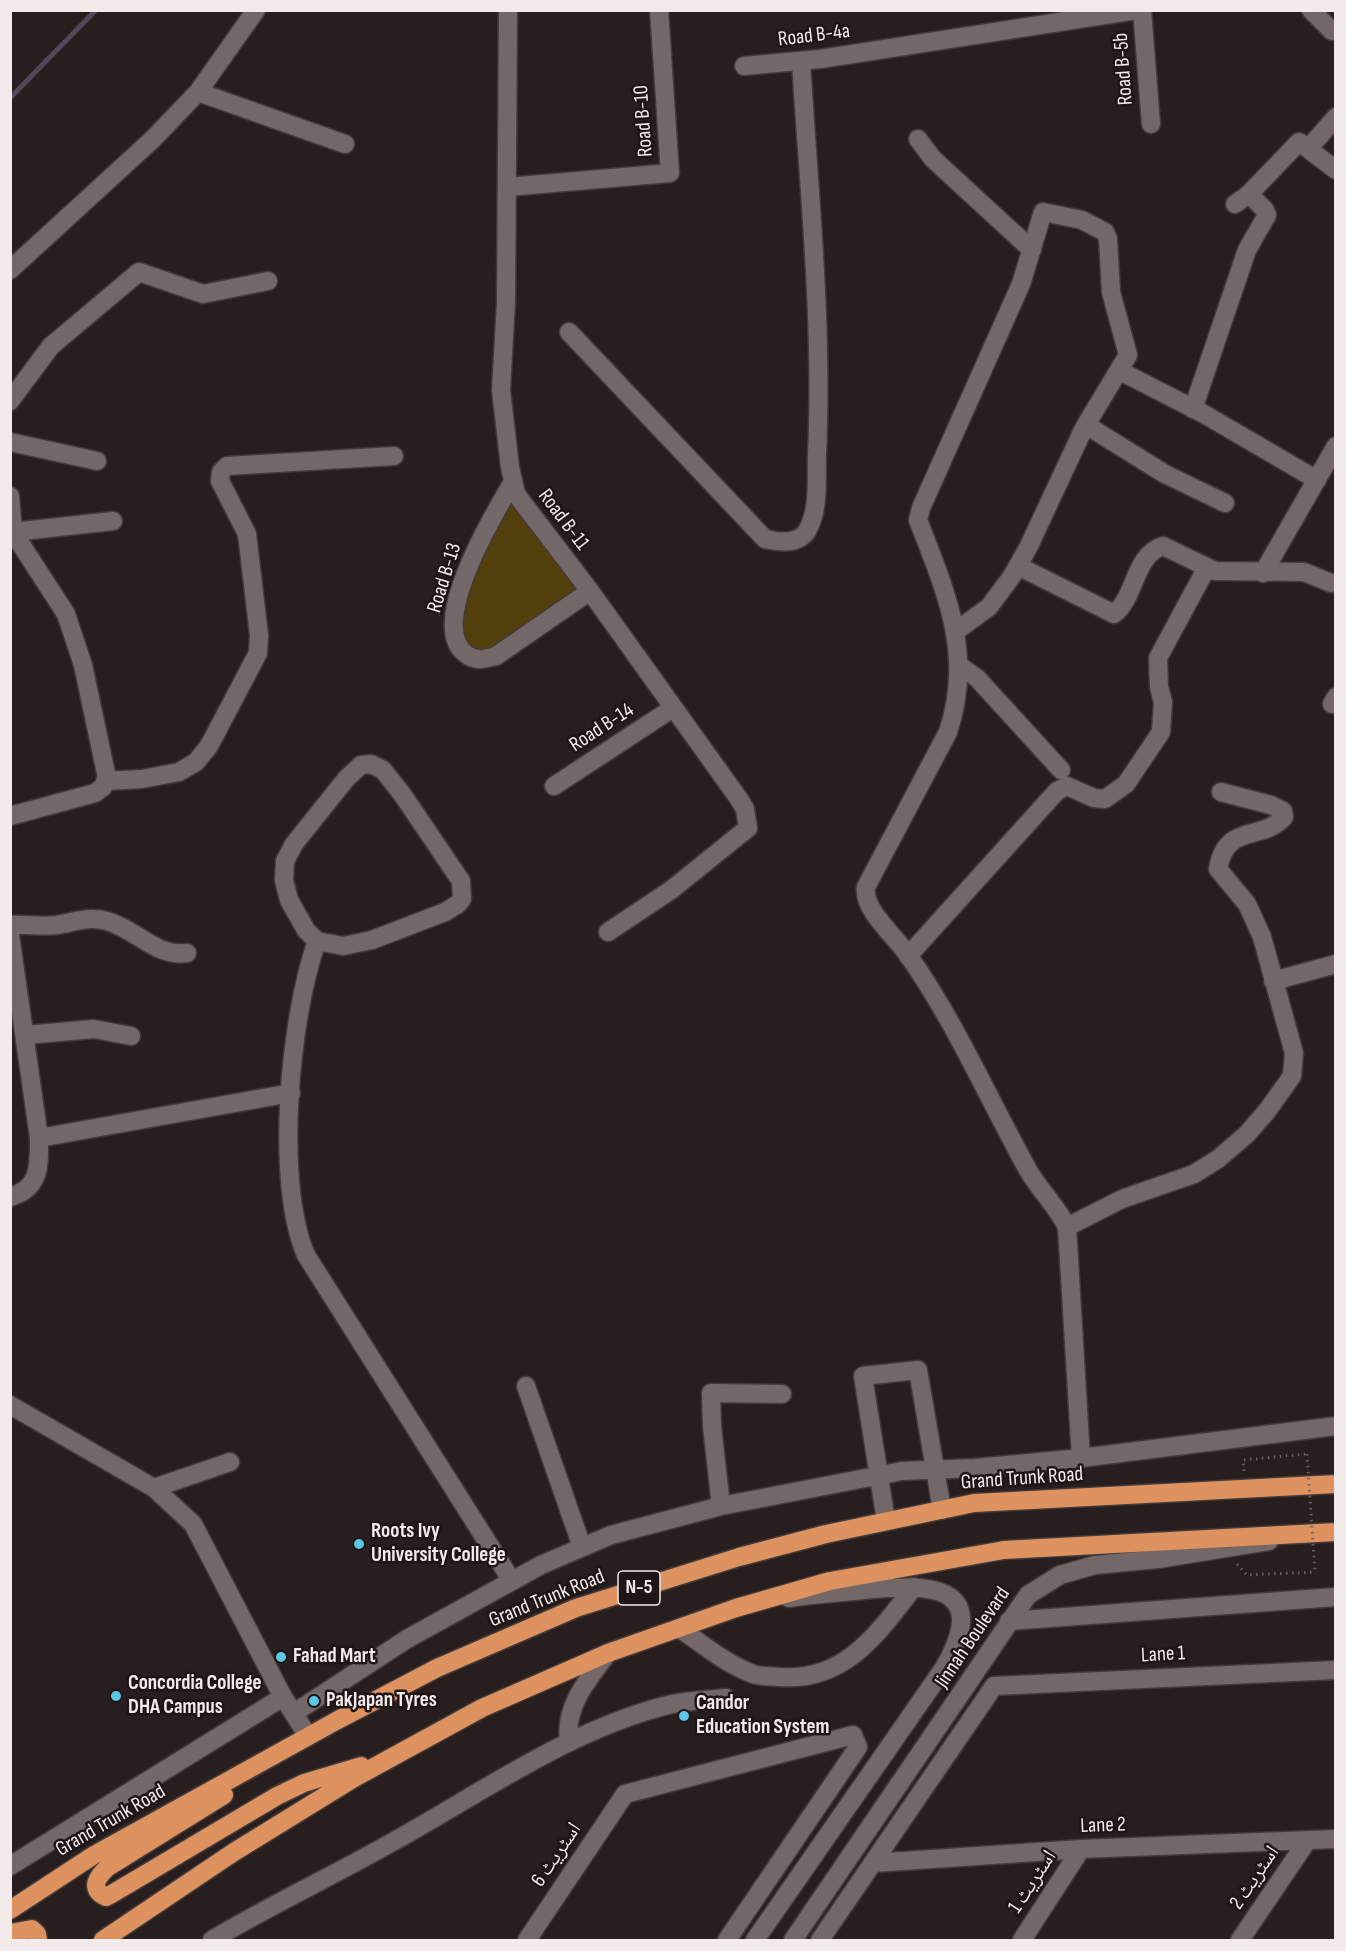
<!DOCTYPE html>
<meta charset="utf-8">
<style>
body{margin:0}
#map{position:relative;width:1346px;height:1951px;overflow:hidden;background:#281e1e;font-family:"Sofia Sans Condensed",sans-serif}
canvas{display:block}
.frame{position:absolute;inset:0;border:12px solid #f2ebea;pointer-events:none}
</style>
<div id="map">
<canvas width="1346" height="1951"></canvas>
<div class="frame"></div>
</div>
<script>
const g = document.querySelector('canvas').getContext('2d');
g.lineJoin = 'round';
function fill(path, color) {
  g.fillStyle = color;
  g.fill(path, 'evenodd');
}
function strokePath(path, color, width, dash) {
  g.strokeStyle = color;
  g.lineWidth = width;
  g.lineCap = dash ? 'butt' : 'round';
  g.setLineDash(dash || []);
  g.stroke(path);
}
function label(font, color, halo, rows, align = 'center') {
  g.font = font + ' "Sofia Sans Condensed","Noto Naskh Arabic",sans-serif';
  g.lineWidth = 5;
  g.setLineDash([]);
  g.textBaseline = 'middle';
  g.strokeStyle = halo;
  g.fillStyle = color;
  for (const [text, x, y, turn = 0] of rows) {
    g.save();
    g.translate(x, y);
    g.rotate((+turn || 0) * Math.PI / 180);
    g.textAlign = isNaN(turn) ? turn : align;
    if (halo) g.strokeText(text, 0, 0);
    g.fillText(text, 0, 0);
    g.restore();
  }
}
fill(new Path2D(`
 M513 485 585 590 480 657 462 647 457 612Z`), '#533f0c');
strokePath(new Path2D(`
 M10 98 96 10`), '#56465a', 5);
const minor = new Path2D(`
 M508 10 506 302 501 390 510 467 516 494 590 591 739 799 745 809 748 828 671 890 608 932
 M1142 10 1151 124
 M1311 10 1332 31
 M744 66 820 59 1137 10
 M198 92 345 144
 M918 139 933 159 1032 250
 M1308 149 1336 117
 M507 187 670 173 659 10
 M1235 204 1249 194 1299 142 1336 170
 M10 270 153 139 198 92 256 10
 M569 332 765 539C779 542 798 545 807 531 820 509 816 478 817 454 823 323 809 192 801 61
 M1120 371 1204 414 1317 480
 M10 401 51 346 139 272 203 294 268 281
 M1193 409 1247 250 1267 215 1265 210 1249 194
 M1086 425 1165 474 1225 503
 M10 442 97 461
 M513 482C495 512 426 626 466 654 476 662 485 659 496 656L590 591
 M10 496 13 532 66 614 83 665 107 778 103 787 95 793 10 816
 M13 532 113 521
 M1018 566 1114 614C1136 597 1134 555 1163 546L1215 571 1304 572 1331 583
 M1263 573 1336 446
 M956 631 989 607 1012 576 1028 548 1084 428 1128 355 1111 292 1108 239 1105 232 1082 220 1043 212 1021 284 921 508 918 520C946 592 974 655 948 732L866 887C862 909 895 936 908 955 956 1023 988 1098 1028 1170 1040 1191 1057 1206 1067 1227L1081 1458
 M960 666 977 678 1061 770
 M1332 704 1336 697
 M371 764 383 770 402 794 461 881 462 899 458 904 445 912 372 940 343 946 317 941 306 930 289 900 284 880 285 861 294 844 346 779 361 765Z
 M105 781 142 779 179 772 196 762 209 746 258 653 259 635 247 534 220 481 221 472 227 466 394 456
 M554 786 673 708
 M10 925C26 924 42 927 57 925 75 922 88 916 107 921 136 929 155 957 187 953
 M10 935 39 1138C39 1165 41 1188 10 1197
 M317 941C290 1016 274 1181 306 1255L512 1581
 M908 956 1057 791 1067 786 1094 798 1105 799 1126 784 1161 732 1163 702 1159 687 1158 658 1206 569
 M1273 981 1336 964
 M25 1035 94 1029 131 1036
 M39 1138 291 1093
 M1067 1227 1122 1199 1194 1174 1218 1159 1247 1134 1267 1111 1292 1076 1294 1053 1262 937 1247 904 1218 869C1226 822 1262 842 1284 817L1283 811 1271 805 1221 792
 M526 1386 582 1547
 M10 1405 154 1488 193 1524 283 1697 308 1736
 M154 1488 230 1462
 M721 1506 712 1426 711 1393 782 1394
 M886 1521 863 1376 918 1370 942 1510
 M1009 1621 1336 1597
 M679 1628C702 1644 726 1664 753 1674 761 1677 772 1676 780 1677 845 1682 878 1633 914 1587
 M294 1713 407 1639 541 1565 611 1535 721 1506 902 1471 975 1468 1081 1458 1336 1426
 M569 1741C564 1707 588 1679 608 1653
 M873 1863 1081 1849 1336 1839
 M10 1866 283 1697
 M212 1940C272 1904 335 1875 396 1840 484 1791 572 1728 672 1704 690 1700 709 1700 726 1698
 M527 1940 625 1794 853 1735 858 1747 727 1940
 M755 1940 944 1668C993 1582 927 1584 863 1590 838 1593 813 1594 789 1598
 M793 1940 1028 1595 1060 1575 1095 1565 1158 1559 1269 1541
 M820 1940 994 1686 1336 1670
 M1022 1940 1081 1849
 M1240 1940 1307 1841`);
const highway = new Path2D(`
 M224 1795 108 1867C98 1876 88 1889 106 1897L110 1895 277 1796 304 1783 361 1766
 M10 1910 94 1855 336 1721 437 1668 576 1608 739 1557 826 1534 974 1503 1336 1484
 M10 1933 32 1929 37 1934 38 1940
 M103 1940 234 1852 354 1778 482 1708 608 1653 736 1608 830 1581 1004 1550 1336 1532`);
strokePath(minor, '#423a3a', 21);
strokePath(highway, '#423a3a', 21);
strokePath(new Path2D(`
 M1244 1471 1243 1460 1307 1454
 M1237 1564 1247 1575 1315 1572`), '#6a6160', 3, [1.5, 4.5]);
strokePath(minor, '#736767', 18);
strokePath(highway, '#de9260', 18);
strokePath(new Path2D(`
 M1307 1454 1315 1572`), '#6a6160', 3, [1.5, 4.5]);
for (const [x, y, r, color] of [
 [359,1544,6,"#59c8e4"],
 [281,1657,6,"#59c8e4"],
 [116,1696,6,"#59c8e4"],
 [314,1701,6,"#59c8e4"],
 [684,1716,6,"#59c8e4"]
]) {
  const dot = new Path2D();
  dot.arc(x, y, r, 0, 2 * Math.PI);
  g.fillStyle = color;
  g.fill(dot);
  strokePath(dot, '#1f1515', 2);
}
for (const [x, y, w] of [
 [639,1588,42]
]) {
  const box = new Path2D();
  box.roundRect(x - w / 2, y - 17, w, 34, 4.5);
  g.fillStyle = '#1f1515';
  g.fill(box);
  strokePath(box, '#f2ebea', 1.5);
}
label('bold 20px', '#f2ebea', null, [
 ["N-5",639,1588]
]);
label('21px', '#f2ebea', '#1f1515', [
 ["Road B-4a",814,36,-7],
 ["Road B-5b",1124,69,-94],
 ["Road B-10",644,121,-94],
 ["Road B-11",563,520,53],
 ["Road B-13",445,578,-73],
 ["Road B-14",602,728,-33],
 ["Grand Trunk Road",1022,1479,-4],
 ["Grand Trunk Road",547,1599,-22],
 ["Jinnah Boulevard",973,1638,-56],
 ["Lane 1",1163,1655,-3],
 ["Grand Trunk Road",111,1821,-30],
 ["Lane 2",1103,1826,-2],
 ["اسٹریٹ 6",557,1855,-56],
 ["اسٹریٹ 2",1255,1878,-56],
 ["اسٹریٹ 1",1033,1882,-57]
]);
label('bold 21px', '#f2ebea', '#1f1515', [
 ["Roots Ivy",371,1532],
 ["University College",371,1556],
 ["Fahad Mart",293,1657],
 ["Concordia College",128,1684],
 ["DHA Campus",128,1708],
 ["PakJapan Tyres",326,1701],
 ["Candor",696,1704],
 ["Education System",696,1728]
], 'left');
</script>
